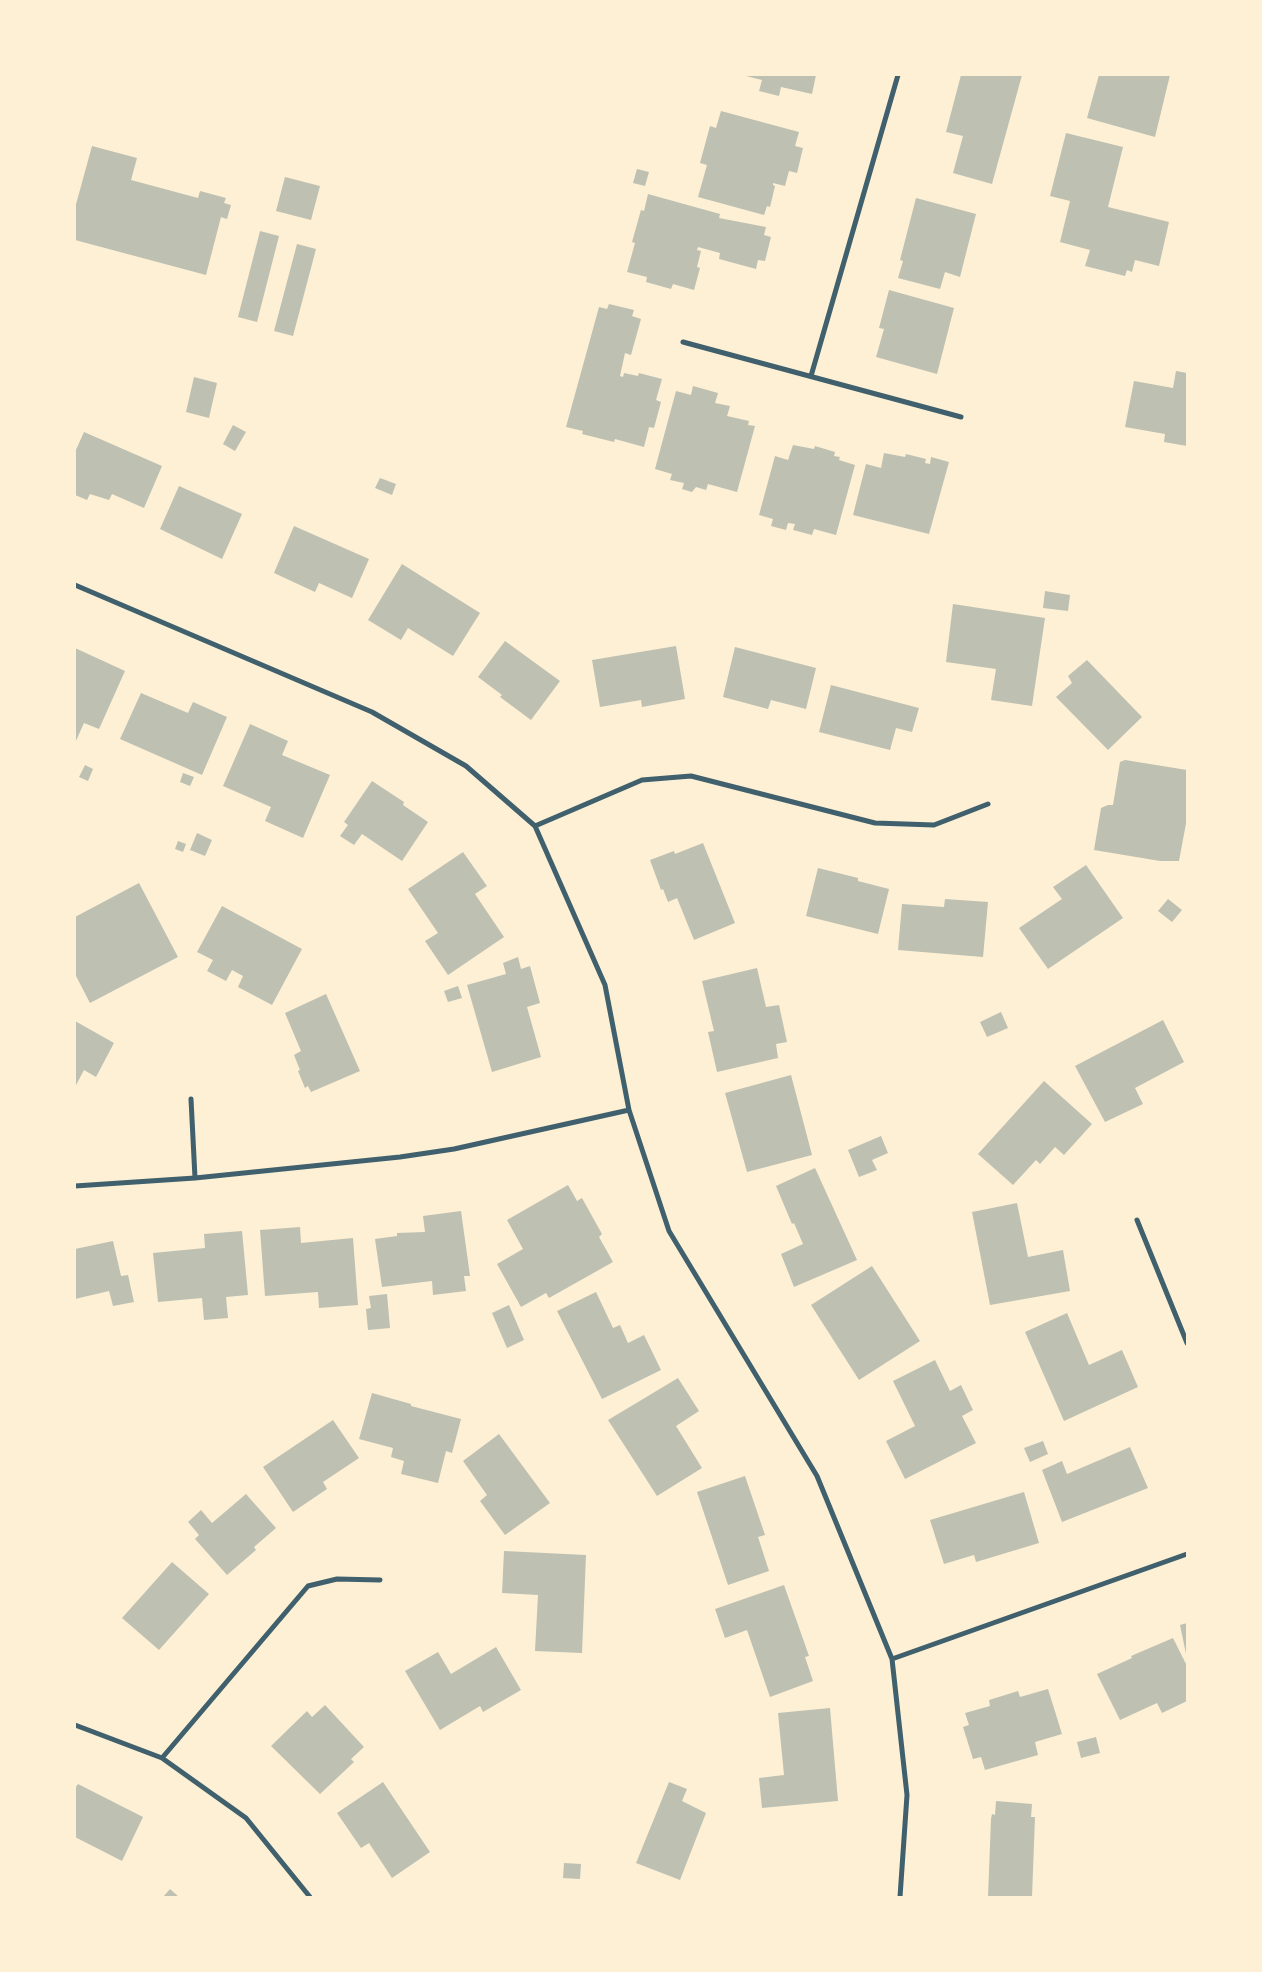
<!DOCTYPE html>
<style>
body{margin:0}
#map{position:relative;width:1262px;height:1972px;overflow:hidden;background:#fdf0d5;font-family:"Archivo Narrow",sans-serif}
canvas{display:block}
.frame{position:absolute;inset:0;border:76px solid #fdf0d5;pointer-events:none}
</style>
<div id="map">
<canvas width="1262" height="1972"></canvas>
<div class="frame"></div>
</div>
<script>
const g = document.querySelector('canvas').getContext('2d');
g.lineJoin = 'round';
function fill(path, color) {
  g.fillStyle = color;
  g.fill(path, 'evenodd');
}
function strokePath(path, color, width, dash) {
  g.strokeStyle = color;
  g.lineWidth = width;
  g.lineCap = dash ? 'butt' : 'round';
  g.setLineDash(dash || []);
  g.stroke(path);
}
fill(new Path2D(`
 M742 75H816L812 94 781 87 779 96 759 91 762 80Z
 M961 75H1022L992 184 953 173 963 136 946 132Z
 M1099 75H1170L1155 137 1087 118Z
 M721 111 799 132 795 146 803 148 797 173 789 171 785 186 773 183V185L775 186 770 207 767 206 764 215 698 197 707 165 700 163 710 126 716 128Z
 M1066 133 1123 147 1108 207 1169 222 1159 266 1135 260 1132 272 1127 270 1125 276 1085 266 1090 250 1060 242 1070 201 1050 196Z
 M92 146 137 158 131 180 198 198 200 191 226 198 224 203 231 205 227 219 221 217 206 275 75 240V208Z
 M637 169 649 172 645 186 633 183Z
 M285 177 320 186 311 220 276 211Z
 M648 194 720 214 719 218 766 227 764 235 771 237 765 261 758 260 756 269 719 259 720 253 698 247 697 250 701 251 697 267 700 268 694 290 673 284 671 289 646 282 647 277 627 272 635 243 632 242 641 210 644 211Z
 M916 198 976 214 960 277 945 272 940 289 898 278 903 261 900 260Z
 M260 231 279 236 257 322 238 317Z
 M297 244 316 249 293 336 274 331Z
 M889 290 954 308 937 374 876 357 884 329 879 328Z
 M609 304 634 310 632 316 641 319 631 355 625 353 620 376 623 377 624 373 638 376 639 373 662 379 656 400 661 402 654 428 649 427 644 447 615 439 614 442 582 434 583 431 566 427 599 307 607 309Z
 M1176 371 1187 373V446L1164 442 1165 434 1125 427 1134 381 1173 388Z
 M194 377 217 383 209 418 186 412Z
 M693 386 718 393 715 403 730 406 727 416 749 421 748 425 755 426 737 492 708 484 706 490 696 487 692 492 682 489 684 483 670 480 672 474 655 469 676 391 691 395Z
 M233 425 246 432 235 451 223 444Z
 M84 432 162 466 144 508 112 494 109 500 90 494 87 500 75 495V452Z
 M793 445 814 449 815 446 835 452 834 456 840 457 839 460 855 465 836 535 814 529 812 535 793 530 795 524 788 523 786 530 771 526 773 519 759 515 775 456 788 460Z
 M884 453 905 457 906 454 926 459 925 463 930 464 931 457 949 462 929 534 853 515 866 464 881 468Z
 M380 478 396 484 392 495 375 488Z
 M179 486 242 514 222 559 160 529Z
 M294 526 369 559 352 598 319 583 315 592 274 573Z
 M402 564 480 613 453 656 408 628 401 640 368 620Z
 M1045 591 1070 595 1068 611 1043 608Z
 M953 604 1045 618 1032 706 991 700 996 669 946 662Z
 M505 641 560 681 531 720 500 697 502 695 478 677Z
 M676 646 685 699 642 707 641 700 600 707 592 660Z
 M735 647 816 668 806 709 771 700 768 709 723 697Z
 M75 648 125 671 99 729 84 723 75 743Z
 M1087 660 1142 717 1108 750 1056 697 1072 683 1068 676Z
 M831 685 919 708 912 732 896 728 890 750 819 732Z
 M141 693 188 713 193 702 227 717 202 775 120 739Z
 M250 724 288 741 282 755 330 775 303 838 265 821 271 807 223 786Z
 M1125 760 1187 770V818L1179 861H1160L1094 850 1101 808 1108 805H1113L1120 762Z
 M85 765 93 769 88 781 79 777Z
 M183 773 194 777 190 786 180 782Z
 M372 781 404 802 403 805 428 822 402 861 362 834 354 845 340 836 348 825 344 822Z
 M197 833 212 840 205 856 190 850Z
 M178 841 186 844 183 852 175 849Z
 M703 843 735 923 694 940 677 898 668 902 663 889 661 890 650 860 674 851 675 854Z
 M463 852 487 886 475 894 504 937 448 975 425 941 438 933 408 889Z
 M1086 865 1123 918 1048 969 1019 928 1062 899 1053 887Z
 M818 868 858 878V881L889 889 878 934 806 916Z
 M139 883 178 957 90 1003 75 974V917Z
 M945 899 988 902 983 957 898 950 902 904 944 907Z
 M1168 899 1182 910 1172 922 1158 911Z
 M222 906 302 949 272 1005 238 987 243 976 232 970 226 981 207 971 213 960 197 952Z
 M518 957 521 969 530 966 540 1003 527 1007 541 1057 492 1072 467 985 506 974 503 963Z
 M757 968 766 1007 779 1005 787 1042 776 1044 778 1058 717 1072 708 1032 714 1031 702 981Z
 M458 986 462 998 448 1002 444 991Z
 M326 994 360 1071 311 1092 308 1086 305 1088 298 1071 300 1070 294 1055 301 1051 285 1013Z
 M1001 1012 1008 1028 987 1037 980 1022Z
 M1163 1020 1184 1062 1135 1088 1143 1104 1105 1122 1075 1066Z
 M75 1021 114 1043 96 1077 84 1070 75 1087Z
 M791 1075 812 1155 747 1172 725 1093Z
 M1044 1081 1092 1124 1064 1155 1055 1147 1040 1164 1036 1160 1013 1185 978 1154Z
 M881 1136 888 1153 872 1160 877 1170 859 1177 848 1150Z
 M815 1168 857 1260 794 1287 781 1254 803 1244 794 1223 792 1224 776 1186Z
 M568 1185 577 1201 582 1198 602 1234 599 1237 613 1262 549 1298 546 1293 521 1307 497 1264 523 1249 507 1220Z
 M1017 1203 1028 1257 1063 1250 1070 1291 990 1305 972 1212Z
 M461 1211 470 1276H464L466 1291 433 1295 432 1281 382 1287 375 1239 397 1236V1233L425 1232 423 1216Z
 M300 1227 301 1243 353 1238 358 1305 319 1308 318 1292 265 1296 260 1230Z
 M242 1231 248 1295 226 1297 228 1318 204 1320 202 1298 158 1302 153 1253 205 1248 204 1234Z
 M113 1241 121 1276 128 1275 134 1302 113 1306 109 1291 75 1299V1249Z
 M872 1266 920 1341 859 1380 811 1305Z
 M596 1292 613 1328 620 1325 628 1343 644 1335 661 1370 602 1399 557 1311Z
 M387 1294 390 1328 368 1330 366 1309 371 1308 369 1296Z
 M509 1305 524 1340 507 1348 492 1313Z
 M1067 1313 1089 1365 1122 1350 1138 1387 1064 1421 1025 1332Z
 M935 1360 950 1391 961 1385 973 1410 962 1416 976 1443 905 1479 886 1441 915 1426 893 1381Z
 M678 1378 699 1411 676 1426 702 1468 657 1496 608 1420Z
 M372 1393 411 1404V1406L461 1419 452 1453 446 1451 438 1483 401 1474 404 1461 391 1457 393 1448 359 1439Z
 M333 1420 359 1458 323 1482 327 1489 293 1512 263 1467Z
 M499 1434 550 1503 505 1535 480 1501 487 1495 463 1461Z
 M1043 1441 1048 1454 1030 1462 1024 1448Z
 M1130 1447 1148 1488 1062 1522 1042 1470 1062 1461 1067 1474Z
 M745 1476 765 1535 758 1537 769 1571 728 1585 697 1492Z
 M1024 1492 1039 1543 976 1562 974 1555 944 1564 930 1520Z
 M246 1494 276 1528 254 1547 256 1550 227 1575 195 1539 199 1535 188 1522 201 1510 212 1523Z
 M504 1551 586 1555 582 1653 535 1651 538 1595 502 1593Z
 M172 1562 209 1594 159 1650 122 1618Z
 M784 1585 809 1656 805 1657 813 1681 770 1697 747 1630 725 1638 715 1609Z
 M1187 1623V1654H1186L1180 1625Z
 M1173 1638 1187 1666V1701L1162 1713 1157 1703 1120 1720 1097 1674 1132 1658 1131 1656Z
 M496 1647 521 1690 483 1712 480 1706 440 1730 405 1671 438 1652 451 1674Z
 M1048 1689 1062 1734 1035 1742 1038 1755 985 1770 981 1757 973 1759 963 1727 969 1725 965 1713 990 1706 989 1700 1018 1691 1020 1697Z
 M325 1705 364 1747 351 1759 354 1762 320 1794 271 1746 307 1711 312 1717Z
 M830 1708 838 1801 762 1808 759 1778 784 1775 778 1713Z
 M1096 1737 1100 1753 1081 1758 1077 1742Z
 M383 1782 430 1852 392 1878 369 1843 361 1848 337 1813Z
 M669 1782 687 1789 682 1801 706 1813 680 1880 636 1863Z
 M78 1784 143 1817 122 1861 75 1837V1788Z
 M996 1801 1032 1804 1031 1817H1035L1032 1897H988L991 1819 992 1814 995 1815Z
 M564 1863 581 1864 580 1879 563 1878Z
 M170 1889 179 1897H163Z`), '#bec0b2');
strokePath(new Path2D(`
 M683 342 961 417
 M811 376 898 75
 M75 585 372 712 466 766 535 826 605 985 629 1110 669 1231 817 1476 892 1659 907 1795 900 1897
 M535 826 642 780 691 776 875 823 934 825 988 804
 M191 1099 195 1178
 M75 1186 195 1178 400 1157 454 1149 629 1110
 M1137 1220 1187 1343
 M892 1659 1187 1554
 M75 1725 162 1758 246 1818 310 1897
 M162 1758 308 1586 337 1579 380 1580`), '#3f606c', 5);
</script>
